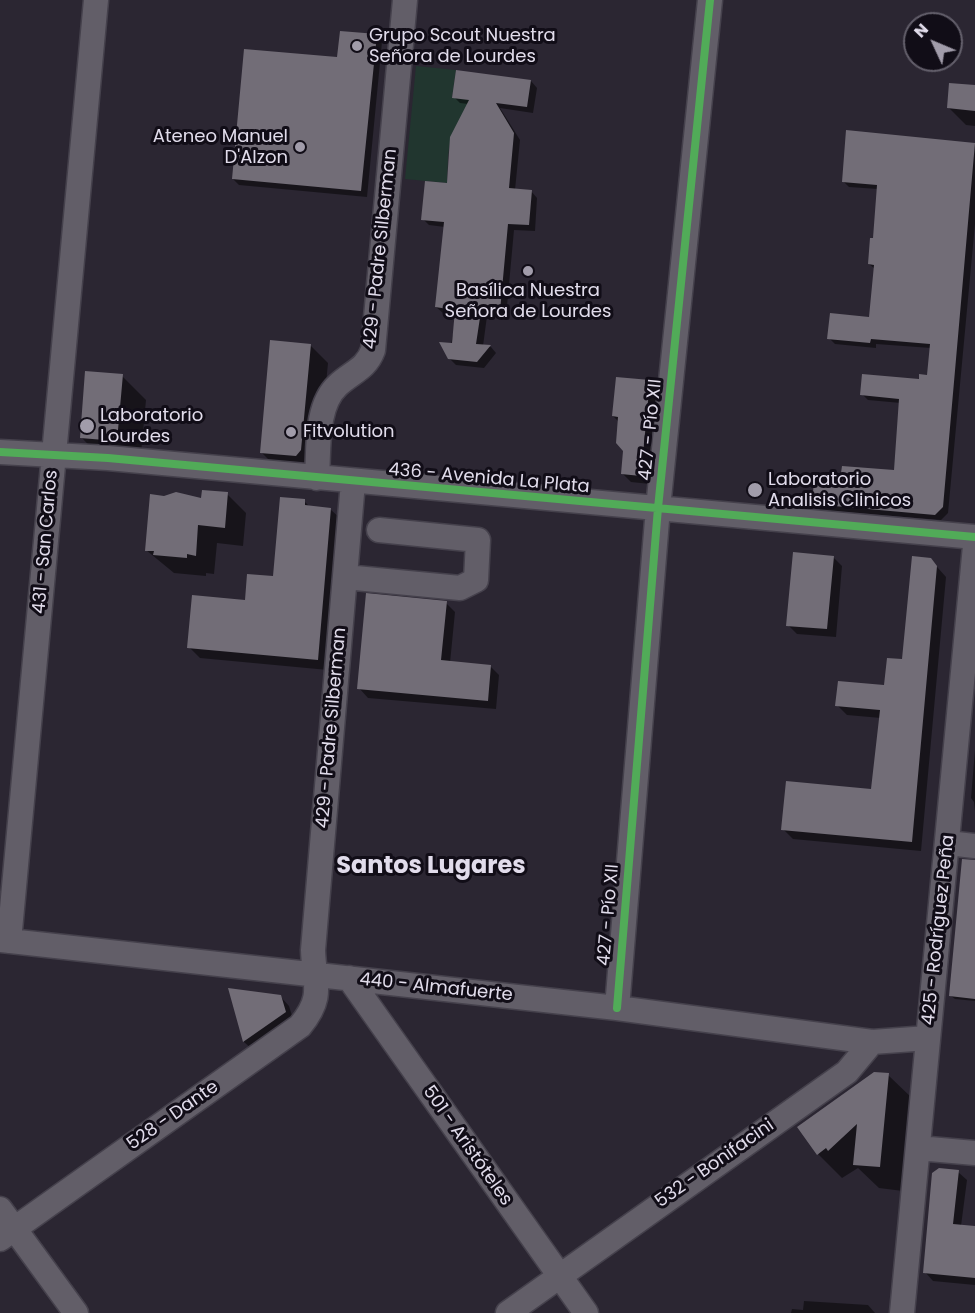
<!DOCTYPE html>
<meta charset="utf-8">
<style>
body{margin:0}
#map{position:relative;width:975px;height:1313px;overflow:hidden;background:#2b2632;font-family:Poppins,sans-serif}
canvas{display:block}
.north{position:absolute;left:903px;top:12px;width:60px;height:60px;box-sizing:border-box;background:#110d17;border:2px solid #64606c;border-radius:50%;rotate:314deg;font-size:16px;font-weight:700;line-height:24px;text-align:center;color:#e1dceb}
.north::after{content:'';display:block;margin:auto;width:21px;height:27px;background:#a19caa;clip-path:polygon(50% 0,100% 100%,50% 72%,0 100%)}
</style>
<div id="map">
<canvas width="975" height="1313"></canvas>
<div class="north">N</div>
</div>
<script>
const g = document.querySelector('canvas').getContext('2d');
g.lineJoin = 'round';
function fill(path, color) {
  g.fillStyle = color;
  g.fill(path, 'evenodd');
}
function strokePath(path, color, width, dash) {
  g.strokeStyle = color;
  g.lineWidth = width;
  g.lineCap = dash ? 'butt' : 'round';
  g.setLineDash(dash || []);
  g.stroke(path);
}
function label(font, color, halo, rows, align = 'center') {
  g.font = font + ' Poppins,sans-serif';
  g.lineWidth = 6;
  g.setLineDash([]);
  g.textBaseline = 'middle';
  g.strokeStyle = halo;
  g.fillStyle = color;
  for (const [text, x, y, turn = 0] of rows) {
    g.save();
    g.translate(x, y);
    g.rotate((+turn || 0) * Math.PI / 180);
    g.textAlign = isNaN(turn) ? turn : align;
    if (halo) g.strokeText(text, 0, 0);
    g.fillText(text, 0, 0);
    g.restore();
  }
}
fill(new Path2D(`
 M416 66 456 70 452 97 473 100V110C445 128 449 153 447 183L405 179Z`), '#21362f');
fill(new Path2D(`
 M376 36 382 42 367 197 239 185 233 179 338 59Z
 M531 81 537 88 533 113 500 108 520 140 515 190 531 191 537 198 535 231 514 230 506 317 487 316 483 346 491 347 496 353 484 368 456 365 449 358 456 315 443 313 436 307 445 227 429 225 423 219 448 185 468 104 460 103 454 97Z
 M975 87V126L966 125 948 107Z
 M848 132 975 144V224L948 513 941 520 820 510 814 504 828 484 895 472 901 403 868 400 862 394 929 377 931 348 876 344V348L835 344 829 338 870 318 875 269 869 264 874 240 878 189 849 187 843 181Z
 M310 345 328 363 318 468 279 470 261 452Z
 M122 376 146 400 140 464 105 462 82 438Z
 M649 382 658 391 650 484 631 482 622 473 625 450 619 422 613 416Z
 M227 494 246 513 243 546 217 543 214 574 206 573V576L174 573 146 550 202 500Z
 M304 501 311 508 330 509 342 520 328 670 200 658 189 647 274 578Z
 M833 557 842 566 836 637 797 634 788 625Z
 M930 559 946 577 921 851 793 839 783 829 872 791 881 718 847 715 837 705 885 687 903 661Z
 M446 603 455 612 450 663 490 666 499 675 496 709 368 698 359 688Z
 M975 750V811L974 802 971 798Z
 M975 868V1001L955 999 951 996Z
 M230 990 280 996 289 1006 294 1022 253 1050 244 1042Z
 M888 1075 912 1098 903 1191 879 1188 858 1168 842 1178 818 1154Z
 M958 1172 967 1180 961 1226 975 1227V1285L933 1281 925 1272Z
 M804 1301 868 1305 875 1313H791L792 1309 803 1310Z`), '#0007');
fill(new Path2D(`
 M340 31 377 34 361 191 232 179 244 49 337 57Z
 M456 70 531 80 527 107 496 103 514 133 509 188 532 190 529 225 508 224 500 311H481L476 344 491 345 477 362 448 359 439 342 452 343 455 310 435 307 444 222 421 220 425 181 447 183 450 137 469 100 452 98Z
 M949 83 975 85V111L947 108Z
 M846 130 975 143 943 507 935 515 812 504 814 481 826 482 827 472 841 473 842 466 894 470 899 399 860 395 862 374 919 379V374L927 375 930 344 871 339 870 343 827 339 830 313 869 317 874 265 868 264 870 238H873L877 185 842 182Z
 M270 340 311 344 301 450 296 456 260 453Z
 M85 371 123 374 117 441 80 438Z
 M616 377 650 380 641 476 621 474 623 451 616 443 618 417 612 416Z
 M202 490 228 492 225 528 198 525 196 556 187 554V558L153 555 154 551H145L150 494 164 496 176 492 201 498Z
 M280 497 305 499V505L331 508 318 660 187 648 192 595 245 600 247 574 273 576Z
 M793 552 834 556 827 629 786 626Z
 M912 556 931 558 937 566 912 842 781 830 786 781 871 789 880 710 835 706 838 681 884 685 887 658 902 659Z
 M366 593 447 601 441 660 491 665 488 701 357 689Z
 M962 859 975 860V999L949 996Z
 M228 988 281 995 286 1012 243 1042Z
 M874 1072 889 1073 880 1167 853 1165 857 1124 828 1151 826 1148 817 1155 797 1127Z
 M939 1168 959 1170 953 1224 975 1226V1278L923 1273 932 1173Z`), '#726d77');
const minor = new Path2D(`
 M0 452 108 458 975 537
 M317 478C319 449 315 406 338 385 352 372 366 369 373 350L405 0
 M345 577 460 588 476 580 478 540 379 530
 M948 843 975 846
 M0 940 617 1008 872 1042 928 1038
 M9 941 96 0
 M349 978 586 1313
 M617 1008 658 508 710 0
 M918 1148 975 1153
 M0 1209 76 1313
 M0 1239 300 1026C325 996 314 983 313 950L353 482
 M508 1313 847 1072 872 1042
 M902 1313 975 546`);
strokePath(minor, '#45414c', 27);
strokePath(minor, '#625e68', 24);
strokePath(new Path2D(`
 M0 452 108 458 975 537
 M617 1008 658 508 710 0`), '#51ab58', 8);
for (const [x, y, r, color] of [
 [357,46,6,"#a19caa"],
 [300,147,6,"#a19caa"],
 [528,271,6,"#a19caa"],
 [87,426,8,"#a19caa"],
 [291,432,6,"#a19caa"],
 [755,490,8,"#a19caa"]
]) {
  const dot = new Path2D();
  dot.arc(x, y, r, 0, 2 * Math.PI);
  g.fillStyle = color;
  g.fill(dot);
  strokePath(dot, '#110d17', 2);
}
label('18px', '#e1dceb', '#110d17', [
 ["Grupo Scout Nuestra",369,36],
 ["Señora de Lourdes",369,57],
 ["Ateneo Manuel",288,137,"right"],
 ["D'Alzon",288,158,"right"],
 ["Basílica Nuestra",528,291,"center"],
 ["Señora de Lourdes",528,312,"center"],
 ["Laboratorio",100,416],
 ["Lourdes",100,437],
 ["Fitvolution",303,432],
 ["Laboratorio",768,480],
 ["Analisis Clinicos",768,501]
], 'left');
label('18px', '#e1dceb', '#110d17', [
 ["429 - Padre Silberman",381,249,-84],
 ["427 - Pío XII",651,430,-84],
 ["436 - Avenida La Plata",489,479,5],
 ["431 - San Carlos",46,542,-85],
 ["429 - Padre Silberman",332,728,-85],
 ["427 - Pío XII",609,915,-85],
 ["425 - Rodríguez Peña",939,930,-84],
 ["440 - Almafuerte",436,988,6],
 ["528 - Dante",173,1116,-35],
 ["501 - Aristóteles",467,1146,55],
 ["532 - Bonifacini",715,1164,-35]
]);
label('bold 24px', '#e1dceb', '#110d17', [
 ["Santos Lugares",431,867]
]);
</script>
